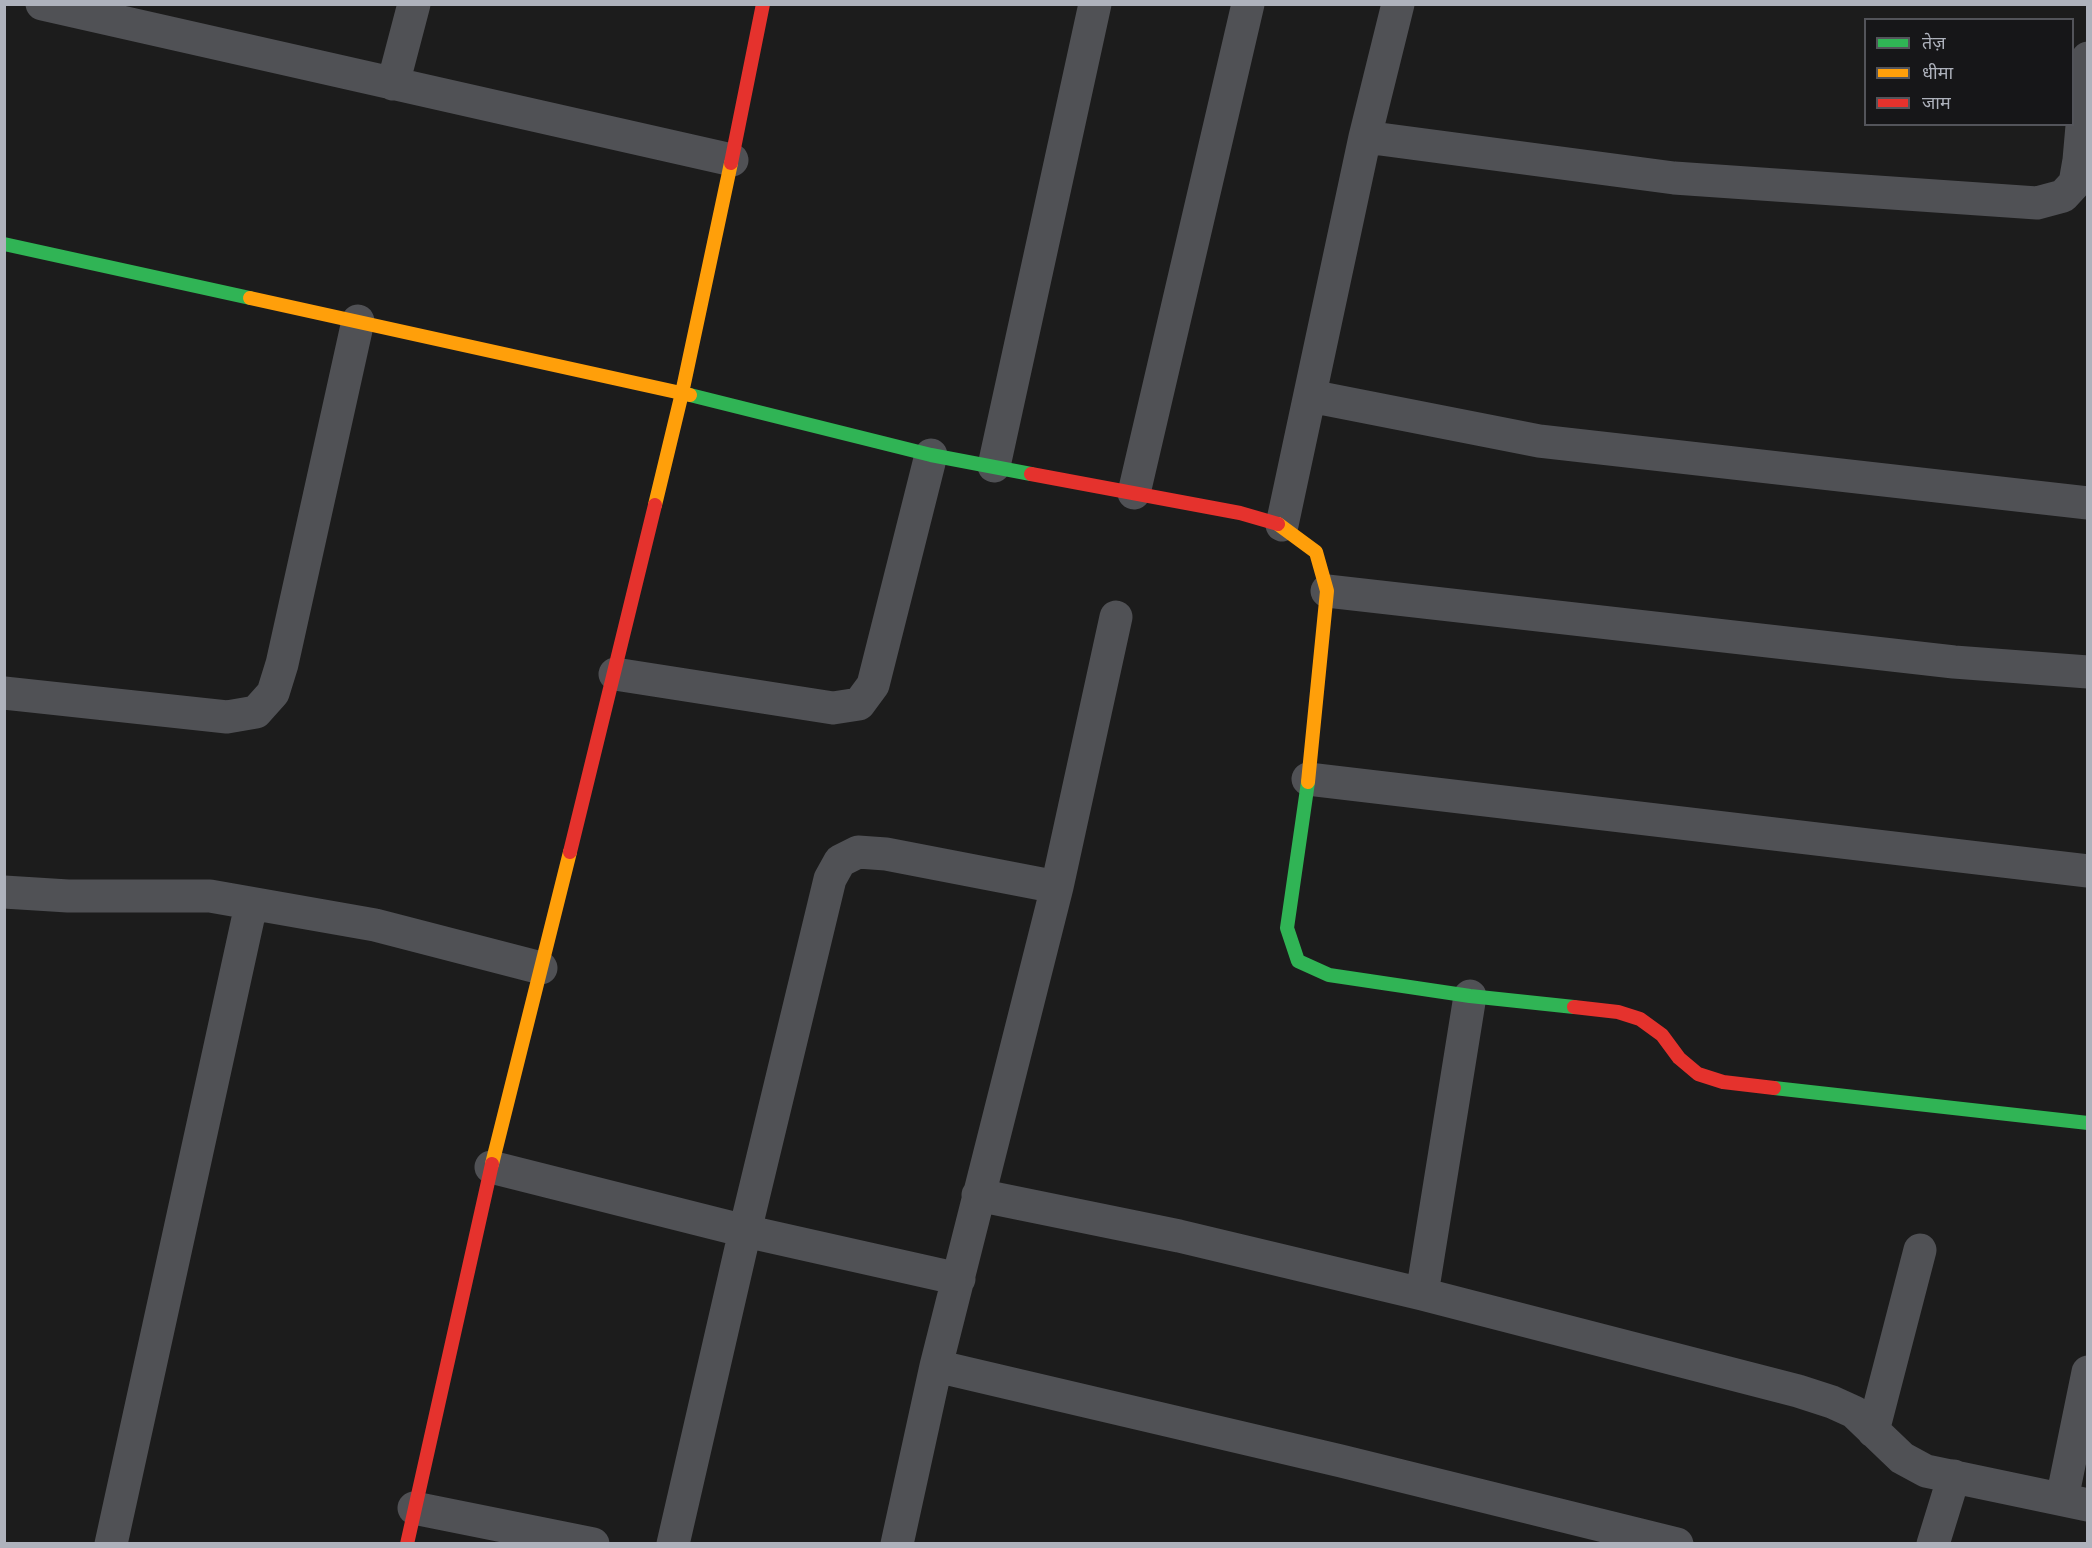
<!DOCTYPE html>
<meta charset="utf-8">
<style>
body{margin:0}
#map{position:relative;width:2092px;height:1548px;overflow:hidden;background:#1c1c1c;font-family:"Open Sans","Noto Sans Devanagari",sans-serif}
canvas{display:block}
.frame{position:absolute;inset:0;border:6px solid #aeb2bc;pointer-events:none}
.legend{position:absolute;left:1864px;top:18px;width:210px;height:108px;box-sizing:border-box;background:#161618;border:2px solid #53545a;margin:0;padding:8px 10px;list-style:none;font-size:18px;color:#aeb2bc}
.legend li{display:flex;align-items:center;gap:12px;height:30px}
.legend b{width:30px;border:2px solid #53545a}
</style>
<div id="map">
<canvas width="2092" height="1548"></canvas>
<div class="frame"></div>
<ul class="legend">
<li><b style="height:8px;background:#30b455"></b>तेज़</li>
<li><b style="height:8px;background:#ff9f0a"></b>धीमा</li>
<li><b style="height:8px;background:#e5322d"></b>जाम</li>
</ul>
</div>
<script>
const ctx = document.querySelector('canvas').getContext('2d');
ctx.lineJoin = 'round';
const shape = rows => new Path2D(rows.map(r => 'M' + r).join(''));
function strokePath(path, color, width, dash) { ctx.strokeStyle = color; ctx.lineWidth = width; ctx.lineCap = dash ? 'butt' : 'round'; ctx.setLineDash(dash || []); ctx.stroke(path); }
const street = shape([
 [42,4,732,160],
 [393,84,414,4],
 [1365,137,1674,178,2037,203,2063,196,2075,183,2079,160,2088,58],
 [1310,396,1539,441,2088,503],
 [994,466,1095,4],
 [1134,493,1248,4],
 [1282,525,1365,137,1398,4],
 [1327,591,1954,662,2088,672],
 [615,674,833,708,859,704,873,685,931,455],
 [4,693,227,717,256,712,273,693,282,664,358,321],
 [1308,779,2088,871],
 [4,892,68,896,210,896,375,925,541,968],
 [491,1167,745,1231,959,1279],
 [978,1195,1179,1236,1422,1294,1798,1391,1832,1402,1854,1412,1902,1458,1926,1471,2088,1505],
 [1422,1294,1470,996],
 [936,1366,1341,1461,1677,1544],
 [1873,1431,1920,1250],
 [2062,1499,2088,1372],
 [414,1508,593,1544],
 [111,1544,251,905],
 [673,1544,745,1231,830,879,840,861,858,852,886,854,1057,887],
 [897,1544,936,1366,1057,887,1116,617],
 [1933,1544,1954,1476]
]);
const fast = shape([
 [4,244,250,298],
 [690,395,931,455,1031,474],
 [1308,782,1287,928,1298,961,1329,975,1470,996,1574,1007],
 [1774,1088,2088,1123]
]);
const slow = shape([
 [250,298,690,395],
 [655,505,682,393,731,163],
 [1278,524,1316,552,1327,591,1308,782],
 [492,1164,570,852]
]);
const jam = shape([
 [731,163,763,4],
 [1031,474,1240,513,1278,524],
 [570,852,655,505],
 [1574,1007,1618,1012,1640,1019,1662,1035,1679,1058,1698,1074,1723,1082,1774,1088],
 [407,1544,492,1164]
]);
strokePath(street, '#505155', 33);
strokePath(fast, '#30b455', 14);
strokePath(slow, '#ff9f0a', 14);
strokePath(jam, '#e5322d', 14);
</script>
